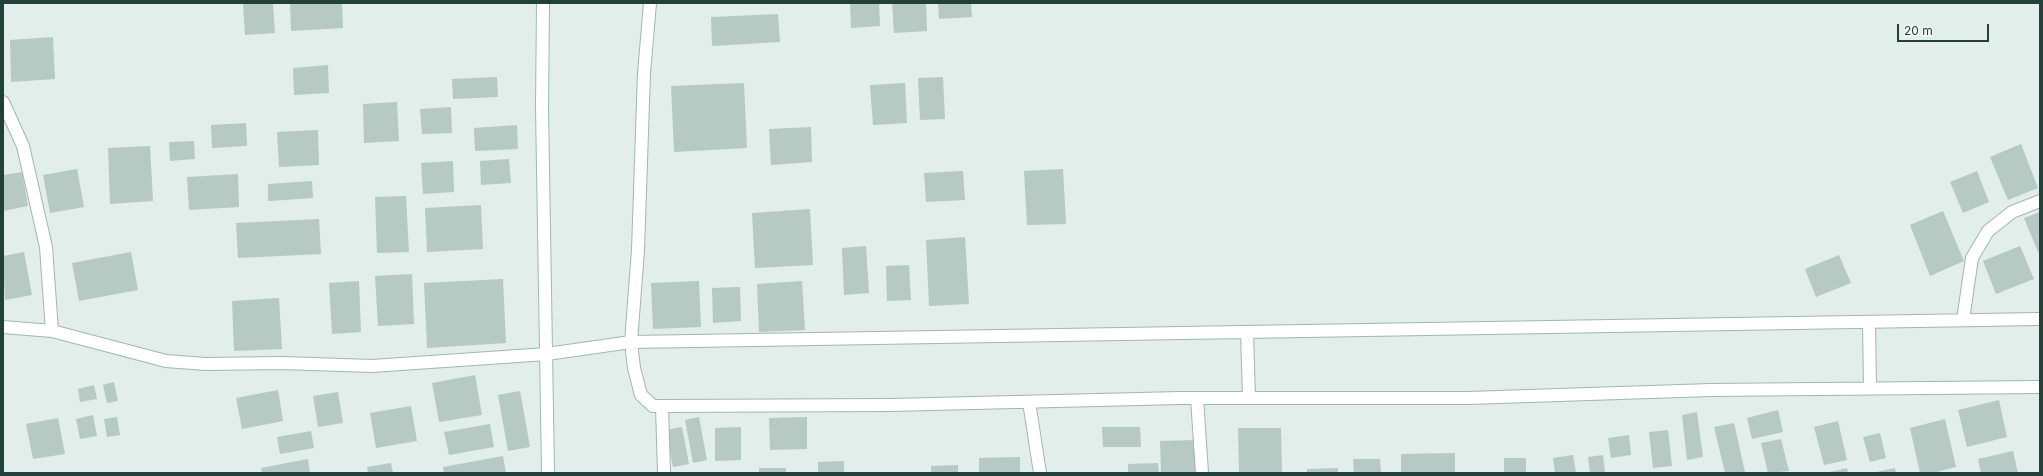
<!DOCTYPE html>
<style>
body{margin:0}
#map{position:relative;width:2043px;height:476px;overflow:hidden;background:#e1eee9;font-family:Inter,sans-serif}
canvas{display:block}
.frame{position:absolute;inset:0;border:4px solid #204039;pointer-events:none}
.scale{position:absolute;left:1897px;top:24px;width:92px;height:18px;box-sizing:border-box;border:2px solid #204039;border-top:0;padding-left:5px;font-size:12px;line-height:14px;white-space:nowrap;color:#204039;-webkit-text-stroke:3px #f2f9f6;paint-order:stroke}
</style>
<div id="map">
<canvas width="2043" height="476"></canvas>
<div class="frame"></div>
<div class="scale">20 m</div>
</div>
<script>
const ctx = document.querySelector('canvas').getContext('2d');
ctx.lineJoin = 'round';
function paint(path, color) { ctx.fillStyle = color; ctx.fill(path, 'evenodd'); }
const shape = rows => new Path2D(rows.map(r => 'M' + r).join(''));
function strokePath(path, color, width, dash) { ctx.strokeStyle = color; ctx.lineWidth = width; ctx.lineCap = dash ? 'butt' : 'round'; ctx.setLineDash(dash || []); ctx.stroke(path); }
const building = shape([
 [243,3,273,3,275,33,245,35],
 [290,3,342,3,343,28,291,31],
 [850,3,879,3,880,26,851,28],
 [892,3,926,3,927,31,894,33],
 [938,3,971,3,972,17,939,19],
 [778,14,780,42,712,46,711,17],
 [53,37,55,79,11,82,10,40],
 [328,65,329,93,294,95,293,68],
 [497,77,498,97,453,99,452,79],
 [943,77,945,119,920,120,918,78],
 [744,83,747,148,674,152,671,86],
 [905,83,907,123,873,125,870,85],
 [397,102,399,141,364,143,363,104],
 [451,107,452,133,422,134,420,109],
 [246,123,247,146,212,148,211,125],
 [517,125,518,149,475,151,474,128],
 [811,127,812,162,771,165,769,129],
 [318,130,319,165,279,167,277,132],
 [194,141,195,159,170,161,169,142],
 [2021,144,2038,188,2008,200,1990,157],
 [150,146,153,201,110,204,108,148],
 [509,159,511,183,481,185,480,161],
 [453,161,454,192,423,194,421,163],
 [77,169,84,207,50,213,43,175],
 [1063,169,1066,224,1027,225,1024,171],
 [963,171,965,200,926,202,924,173],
 [1977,171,1989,202,1963,213,1950,182],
 [22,172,28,206,3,211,3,175],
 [238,174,239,207,189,210,187,177],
 [312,181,313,198,268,201,268,184],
 [406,196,409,252,377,253,375,197],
 [481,205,483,249,427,252,425,208],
 [810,209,813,265,755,268,752,213],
 [1943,211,1964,261,1930,276,1910,225],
 [2040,212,2040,252,2038,252,2024,218],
 [319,219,321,254,238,258,236,223],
 [965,237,969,304,929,306,926,240],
 [866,246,869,293,844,295,842,248],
 [2020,246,2034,279,1996,294,1983,261],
 [24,252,32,295,5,300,3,256],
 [131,252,138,290,79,301,72,263],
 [1839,255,1851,283,1816,297,1805,269],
 [909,265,911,300,887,301,886,266],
 [412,274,414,324,378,326,375,276],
 [503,279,506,343,427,348,424,283],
 [359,281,361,332,332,334,329,283],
 [699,281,701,327,653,329,651,283],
 [802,281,805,330,759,332,757,284],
 [740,287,741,321,713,323,712,288],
 [279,298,282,349,234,351,232,301],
 [475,375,482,415,439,422,432,383],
 [114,382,118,401,107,403,103,385],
 [94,385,97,399,80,402,78,389],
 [278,390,283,421,242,429,236,398],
 [520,391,530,447,508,451,498,395],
 [338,392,343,423,318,427,313,396],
 [1999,400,2007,437,1967,447,1958,410],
 [411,406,417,441,376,448,370,413],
 [1778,410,1783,432,1752,439,1747,418],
 [1697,412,1703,457,1687,460,1682,415],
 [93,415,97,436,80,439,76,419],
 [117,417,120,435,107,437,104,419],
 [699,417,707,460,693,463,685,420],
 [807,417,807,449,770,450,769,418],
 [58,418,65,454,33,459,26,424],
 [1945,419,1956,467,1933,473,1920,473,1910,428],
 [1838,421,1847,460,1824,465,1814,427],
 [1734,423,1745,472,1725,473,1714,427],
 [490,424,494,447,449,455,444,432],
 [682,427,689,464,673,467,666,430],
 [741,427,741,460,715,461,715,428],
 [1102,427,1140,427,1141,447,1103,447],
 [1238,428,1281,428,1282,473,1239,473],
 [1668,430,1672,466,1653,468,1649,432],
 [311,431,314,448,280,454,277,437],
 [1880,433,1886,458,1870,462,1863,437],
 [1629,435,1631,455,1611,458,1608,438],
 [1781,439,1789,471,1768,473,1761,443],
 [1195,440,1195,473,1161,473,1160,441],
 [2013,451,2018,473,1981,473,1978,459],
 [1455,453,1455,473,1401,473,1401,454],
 [1573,455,1576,473,1555,473,1553,458],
 [1603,455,1605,473,1590,473,1588,457],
 [503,456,506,473,444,473,443,467],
 [1020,457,1020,473,979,473,979,458],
 [1504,458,1526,458,1526,473,1504,473],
 [308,459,310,473,262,473,261,468],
 [1353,459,1380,459,1381,473,1354,473],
 [844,461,844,473,818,473,818,462],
 [391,463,393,473,368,473,367,467],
 [1158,463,1159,473,1128,473,1128,464],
 [958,465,958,473,931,473,931,466],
 [759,468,786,468,786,473,759,473],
 [1338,468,1338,473,1307,473,1307,469],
 [1847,468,1848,473,1830,473,1830,472],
 [1895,468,1896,473,1876,473,1876,472]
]);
const street = shape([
 [650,3,644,73,638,250,631,342,2040,319],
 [3,102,23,146,46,247,52,331],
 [1963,320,1972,258,1988,231,2012,212,2040,201],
 [1869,322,1870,388],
 [3,327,52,331,166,361,206,364,282,363,372,366,547,354,631,342,634,368,641,395,653,406,662,406,891,405,1180,398,1469,398,1710,390,2040,387],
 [1247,332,1249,398],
 [1197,398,1202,473],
 [1029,402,1040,473],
 [662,406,664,473]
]);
const secondary = shape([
 [543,3,542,107,548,473]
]);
paint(building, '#b6c9c2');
strokePath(street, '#a3b6b1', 14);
strokePath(secondary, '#9ebab2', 14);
strokePath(street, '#fff', 12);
strokePath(secondary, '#fff', 12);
</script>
